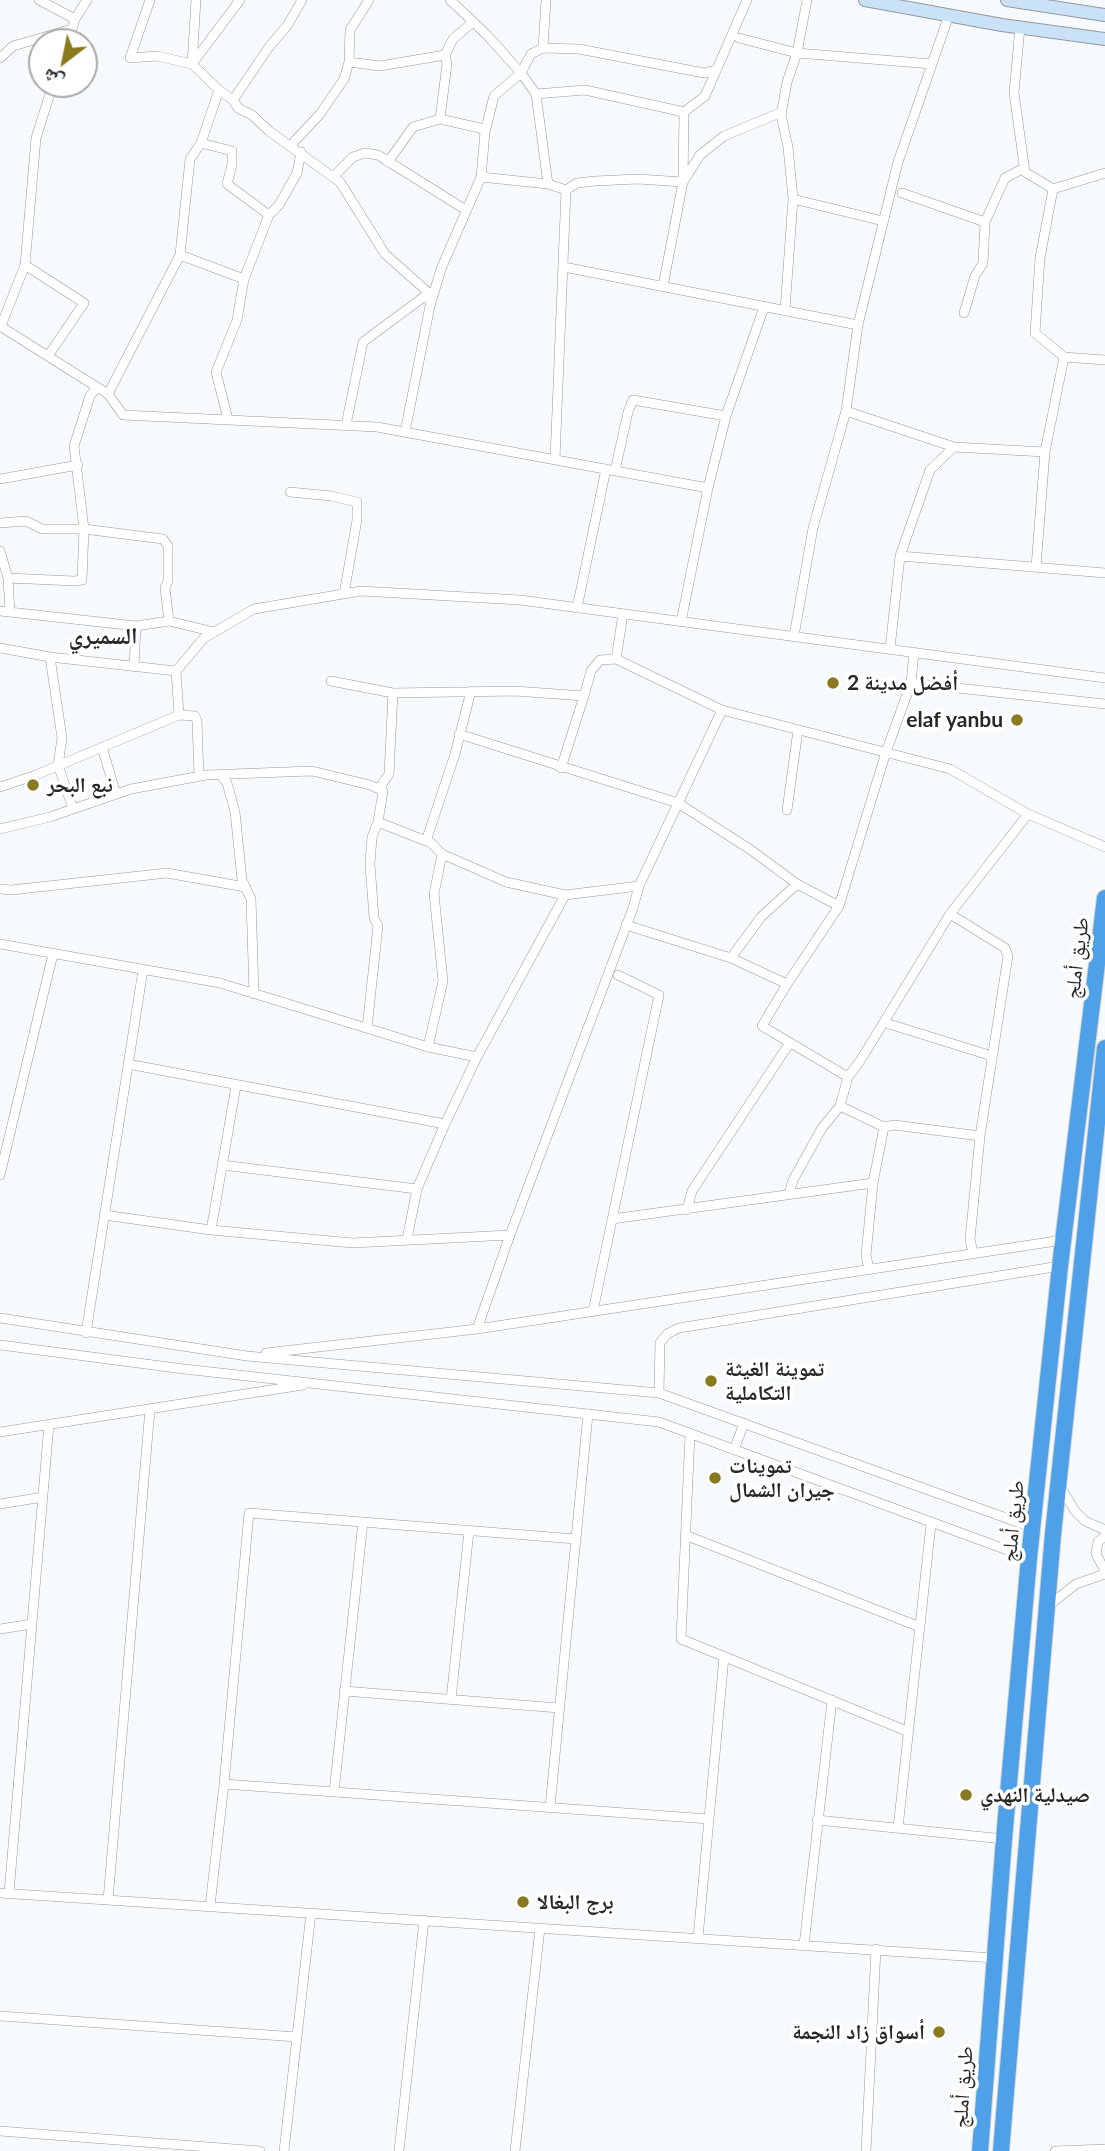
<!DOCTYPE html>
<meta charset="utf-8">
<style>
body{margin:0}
#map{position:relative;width:1105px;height:2151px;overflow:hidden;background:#f7fafc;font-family:Lato,"Noto Naskh Arabic",sans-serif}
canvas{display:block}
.north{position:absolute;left:28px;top:28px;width:70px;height:70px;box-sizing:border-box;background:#fff;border:2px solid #a8a9a9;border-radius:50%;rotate:212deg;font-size:19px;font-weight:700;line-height:28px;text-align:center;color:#262727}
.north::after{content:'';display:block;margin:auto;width:24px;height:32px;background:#8a7a1f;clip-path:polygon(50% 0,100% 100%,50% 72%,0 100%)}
</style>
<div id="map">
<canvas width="1105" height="2151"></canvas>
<div class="north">ش</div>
</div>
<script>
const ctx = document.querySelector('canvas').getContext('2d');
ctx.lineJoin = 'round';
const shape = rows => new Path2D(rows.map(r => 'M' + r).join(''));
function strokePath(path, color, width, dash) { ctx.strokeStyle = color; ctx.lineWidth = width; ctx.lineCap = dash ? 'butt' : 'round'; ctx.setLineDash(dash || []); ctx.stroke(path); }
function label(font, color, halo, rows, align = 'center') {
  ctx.font = font + ' Lato,"Noto Naskh Arabic",sans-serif'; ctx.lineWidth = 7; ctx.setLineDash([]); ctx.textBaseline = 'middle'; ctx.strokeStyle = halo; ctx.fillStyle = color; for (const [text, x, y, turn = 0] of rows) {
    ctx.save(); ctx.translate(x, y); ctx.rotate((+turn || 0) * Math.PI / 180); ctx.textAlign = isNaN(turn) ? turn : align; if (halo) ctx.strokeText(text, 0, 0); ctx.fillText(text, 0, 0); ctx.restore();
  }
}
const street = shape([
 [39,0,75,19],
 [150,0,130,58,157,56,192,64,240,0],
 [546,0,543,48,531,54,521,73,536,94,548,184,566,190,555,459],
 [1020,27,1014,93,1025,172,1053,189,1040,258,1035,333,1064,357,1105,360],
 [739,38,797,53,932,64],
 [543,48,579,49,704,73,716,70],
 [0,58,13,46,72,29,75,19,87,0],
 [349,62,380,66,445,55],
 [219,90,233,100,238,108,252,115,269,131,340,182,385,254,429,293,429,300],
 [536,94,585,90,684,112],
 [233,100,269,47,287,26,302,0],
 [440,119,447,64,445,55,453,39,473,22],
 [201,143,232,151,232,165,227,184,269,215],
 [291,145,320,114,344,79,349,62,350,30,369,0],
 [388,162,413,127,440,119,480,128,485,132],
 [333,177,353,157,365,153,378,155,466,210],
 [481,177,548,184],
 [1053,189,1105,173],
 [566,190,577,183,595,181,638,179,683,182,700,155,724,136,782,112],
 [902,193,985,222],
 [793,199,883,221],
 [180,255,244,279],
 [25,265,84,303,48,356],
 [564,267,858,325],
 [663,286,683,182,684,112,705,96,747,0],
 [785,310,793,199,788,147,781,115,787,82,797,53,807,0],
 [964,313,975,276,983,263,985,222,1005,178,1024,168],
 [0,326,108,394,180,255,190,159,201,143,219,90,192,64,196,0],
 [1,326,25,265,36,138,53,84],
 [108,394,123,415,377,427,708,488],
 [846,411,954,447],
 [228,419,216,372,237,320,244,279,269,215,279,205,297,173,301,152],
 [346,425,363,342,429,293],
 [405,432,430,306,441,269,481,177,485,132,494,96,521,73,487,35,450,0],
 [615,471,628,412,633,400,726,416],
 [0,479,78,465],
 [290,492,331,496,357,502,357,520,344,594],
 [0,523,26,521,42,529,84,529,163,539,168,546,168,581,165,588,169,621],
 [0,551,8,578,10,612],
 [900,556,1105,573],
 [1036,567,1045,452,1064,357],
 [8,578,74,581,82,580,84,529,74,446,90,396,97,387],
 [577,608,606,469],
 [0,611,136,626,169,621,214,632],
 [623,614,616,659,722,710,950,769,1028,814,1105,847],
 [681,622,708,488,726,416,764,307],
 [794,636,813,528,846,411,858,325,898,162,949,15],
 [0,648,50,657,176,671],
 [890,649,900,556,930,470,954,447,1045,452],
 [914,652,911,683,886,752,839,906,787,984,762,1026,848,1077,860,1061,950,914,1028,814],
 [50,657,62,738,58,765,73,809],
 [134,667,136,626],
 [331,681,393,693],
 [911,683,1105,704],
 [179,715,195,716,197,721,199,776],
 [459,734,678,803,751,850,797,884,839,906],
 [102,747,116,794],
 [561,768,584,696],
 [220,774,227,783,235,812,242,880,251,899,254,994],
 [0,787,36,775,179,715,176,671,204,638,254,609,361,591,520,600,1105,678],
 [379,789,389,774,393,693,515,691,584,696,591,671,600,660,616,659],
 [787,810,798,730],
 [378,822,426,841,455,754,471,691],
 [0,829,50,817,131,789,206,775,312,771,370,785,383,791,378,822,372,837,370,864,374,918,378,926,367,1028],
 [426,841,430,842,442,854,506,882,565,895],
 [0,889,11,890,167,873,245,887],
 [950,914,1005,948,1008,956,980,1136,970,1239,973,1253],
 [626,925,731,958,787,984],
 [0,944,220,983,428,1047,477,1057],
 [731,958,761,917,797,884],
 [889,1024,992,1056],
 [428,1047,443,981,434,894,442,854],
 [128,1064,445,1124],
 [840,1106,884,1127,894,1125,980,1136],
 [222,1165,417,1189],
 [0,1175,53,954],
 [789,1194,793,1180,822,1128,840,1106,848,1077],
 [687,1210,692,1191,789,1044],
 [104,1215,211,1230,353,1243,510,1235],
 [612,1219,873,1183],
 [211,1230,236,1086],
 [407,1239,417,1189,445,1124,477,1057,565,895,639,886],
 [869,1269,866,1255,873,1183,884,1127],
 [593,1311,659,995,618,975],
 [0,1318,247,1356,659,1393,1034,1528],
 [477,1329,510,1235,633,908,639,886,722,710],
 [86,1333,143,970],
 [0,1345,184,1369,659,1422,1029,1558],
 [266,1353,477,1329,1063,1240],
 [659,1393,660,1343,667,1334,679,1328,1060,1266],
 [0,1432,303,1385],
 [690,1434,681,1639,909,1732],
 [734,1450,744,1423],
 [1060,1486,1075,1511,1085,1521,1105,1530],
 [0,1504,43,1497],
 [685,1535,920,1627],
 [1105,1536,1098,1542,1096,1554,1105,1571],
 [1048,1606,1076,1584,1105,1574],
 [0,1629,32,1624],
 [344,1691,559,1708],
 [451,1699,469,1531],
 [224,1784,709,1819],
 [334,1792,363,1522],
 [550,1807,588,1414],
 [817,1820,1004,1839],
 [898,1828,931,1524],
 [0,1893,994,1958],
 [9,1893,49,1424],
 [108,1900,150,1409],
 [210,1906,224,1784,249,1513,576,1539],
 [698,1938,724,1657],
 [804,1945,832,1700],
 [0,2016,297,2037],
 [0,2131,260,2151],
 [284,2151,311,1913],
 [399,2151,424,1920],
 [515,2151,540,1928],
 [866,2151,876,1949],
 [1055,2151,1105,2149]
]);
const secondary = shape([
 [865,0,1002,25,1105,39],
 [1007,0,1105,15]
]);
const highway = shape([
 [980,2151,1004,1839,1029,1558,1060,1266,1105,898],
 [1001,2151,1053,1534,1105,1048]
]);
const markers = [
 [833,683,7,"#8a7a1f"],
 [1017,720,7,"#8a7a1f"],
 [33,785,7,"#8a7a1f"],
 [711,1381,7,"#8a7a1f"],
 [715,1478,7,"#8a7a1f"],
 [966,1795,7,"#8a7a1f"],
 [523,1902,7,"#8a7a1f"],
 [939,2032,7,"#8a7a1f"]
];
const poiNames = [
 ["2 أفضل مدينة",847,683],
 ["elaf yanbu",1003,720,"right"],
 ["نبع البحر",47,785],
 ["تموينة الغيثة",725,1369],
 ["التكاملية",725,1393],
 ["تموينات",729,1466],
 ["جيران الشمال",729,1490],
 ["صيدلية النهدي",980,1795],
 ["برج البغالا",537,1902],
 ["أسواق زاد النجمة",925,2032,"right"]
];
const streetNames = [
 ["طريق أملج",1077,958,-83],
 ["طريق أملج",1013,1521,-84],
 ["طريق أملج",963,2087,-86]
];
const neighbourhoodNames = [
 ["السميري",103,637]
];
strokePath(street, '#96989a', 10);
strokePath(secondary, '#96989a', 14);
strokePath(highway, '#d4d4d4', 18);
strokePath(street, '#fff', 9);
strokePath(secondary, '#cae2f8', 12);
strokePath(highway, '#4ea0e9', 16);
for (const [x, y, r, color] of markers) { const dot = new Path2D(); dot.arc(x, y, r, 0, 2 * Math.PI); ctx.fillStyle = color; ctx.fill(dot); strokePath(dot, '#fff', 2.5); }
label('bold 21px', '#262727', '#fff', poiNames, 'left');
label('21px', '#262727', '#fff', streetNames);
label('bold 23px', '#262727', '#fff', neighbourhoodNames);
</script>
